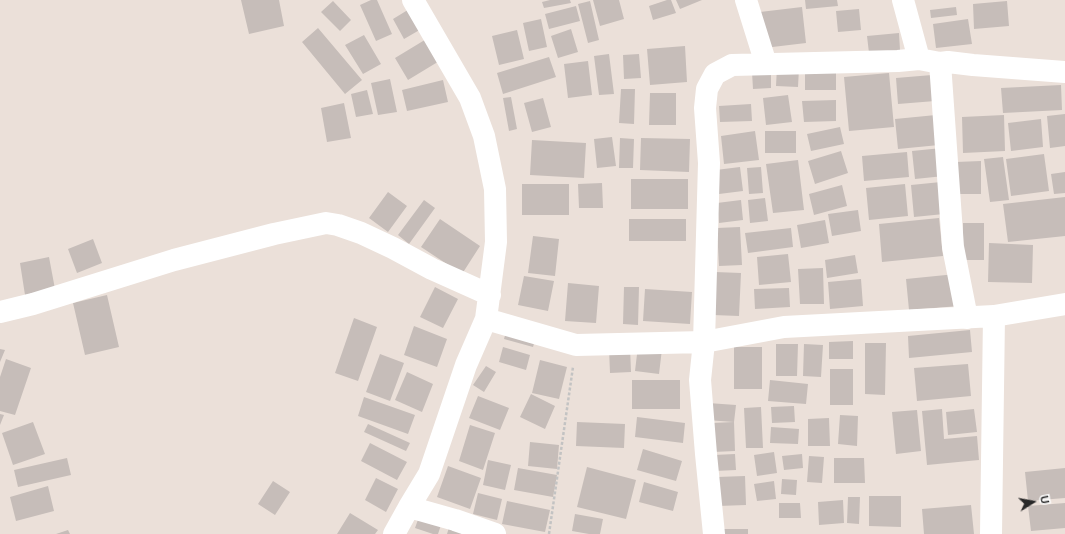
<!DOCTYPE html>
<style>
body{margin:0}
#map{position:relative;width:1065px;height:534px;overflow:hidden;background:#ebe0d9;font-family:Arial,sans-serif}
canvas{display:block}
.north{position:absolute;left:1013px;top:482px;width:40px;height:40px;-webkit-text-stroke:3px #fff;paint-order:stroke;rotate:79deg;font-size:11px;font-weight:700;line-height:16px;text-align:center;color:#282828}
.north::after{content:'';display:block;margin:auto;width:14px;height:18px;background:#282828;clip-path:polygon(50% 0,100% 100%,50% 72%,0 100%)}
</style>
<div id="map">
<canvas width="1065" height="534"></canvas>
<div class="north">U</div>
</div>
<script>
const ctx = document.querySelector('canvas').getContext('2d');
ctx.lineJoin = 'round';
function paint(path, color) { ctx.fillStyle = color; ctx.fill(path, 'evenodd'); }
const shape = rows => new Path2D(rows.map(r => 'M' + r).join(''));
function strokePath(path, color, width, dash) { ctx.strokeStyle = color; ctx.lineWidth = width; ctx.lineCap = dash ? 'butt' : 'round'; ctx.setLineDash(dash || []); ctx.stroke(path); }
const building = shape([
 [241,0,279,0,284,26,249,34],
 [371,0,377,0,392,34,376,41,360,5],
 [550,0,570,0,571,3,544,8,542,2],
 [593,0,619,0,624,19,600,26],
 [667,0,671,0,676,13,653,20,649,6],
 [676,0,702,0,680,9],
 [805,0,837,0,838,6,806,9],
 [333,1,351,20,340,31,321,12],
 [590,1,599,40,588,43,578,4],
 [1007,1,1009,26,974,29,973,4],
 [576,6,580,21,549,29,545,14],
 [802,7,806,43,764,48,760,12],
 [956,7,957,15,931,18,930,10],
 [411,8,423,28,404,39,393,19],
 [859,9,861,30,838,32,836,11],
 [541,19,547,47,529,51,523,23],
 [968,19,972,44,936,48,933,24],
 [318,28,362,80,345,94,302,42],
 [571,29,578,52,558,58,551,36],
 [517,30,524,59,499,65,492,36],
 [899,33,900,50,869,53,867,36],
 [364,35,381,64,363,74,345,45],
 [428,38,441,60,408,80,395,58],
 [685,46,687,82,650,85,647,49],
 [609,54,614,94,599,95,594,56],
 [639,54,641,78,624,79,623,55],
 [549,57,556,77,503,94,497,73],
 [588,61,592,95,568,98,564,64],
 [777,67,799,68,798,87,776,86],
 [805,69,836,69,836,90,805,90],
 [771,71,771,88,753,89,752,72],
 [889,73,894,127,849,131,844,77],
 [932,75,935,101,898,104,896,78],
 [390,79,397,112,378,115,371,83],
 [443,80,448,102,407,111,402,90],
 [1061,85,1062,110,1003,113,1001,88],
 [621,89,635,89,634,124,619,123],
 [367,90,373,114,356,117,351,94],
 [650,93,676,93,676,125,649,125],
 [788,95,792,122,766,125,763,98],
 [511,97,517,129,509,131,503,98],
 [543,98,551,127,532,132,524,103],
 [836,100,836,121,804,122,802,101],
 [344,103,351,138,327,142,321,108],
 [751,104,752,121,720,122,719,106],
 [1065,114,1065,146,1050,148,1047,116],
 [936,115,939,145,898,149,895,119],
 [1004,115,1005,151,963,153,962,117],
 [1041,119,1043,147,1011,151,1008,123],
 [840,127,844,144,811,151,807,134],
 [755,131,759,160,724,164,721,136],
 [765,131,796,131,796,153,765,153],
 [612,137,616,166,597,168,594,139],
 [620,138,634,139,633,168,619,168],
 [641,138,690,139,689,172,640,170],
 [532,140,586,143,584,178,530,175],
 [942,148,944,176,915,179,912,151],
 [841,151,848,173,815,184,808,161],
 [907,152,909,177,864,181,862,156],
 [1044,154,1049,191,1011,196,1006,159],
 [1003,157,1009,200,990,202,984,159],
 [798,160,804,210,773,213,766,164],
 [981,161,981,194,956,194,956,162],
 [740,167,743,191,719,194,716,170],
 [761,167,763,193,749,194,747,168],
 [1065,172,1065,193,1054,194,1051,174],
 [631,179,688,179,688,209,631,209],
 [941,182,944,214,914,217,911,185],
 [602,183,603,208,579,208,578,184],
 [522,184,569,184,569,215,522,215],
 [905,184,908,216,869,220,866,188],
 [842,185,847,206,814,215,809,194],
 [388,192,407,206,388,232,369,218],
 [1065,197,1065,236,1008,242,1003,204],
 [765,198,768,221,750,223,748,200],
 [424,200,435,208,409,244,398,235],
 [741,200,743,220,719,223,717,203],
 [858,210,861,231,832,236,828,214],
 [939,218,943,256,882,262,879,224],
 [440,219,480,246,462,274,421,247],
 [629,219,686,219,686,241,629,241],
 [825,220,829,243,801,248,797,225],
 [963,223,984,223,984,260,963,260],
 [740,227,742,265,719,266,717,228],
 [791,228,793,247,748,253,745,233],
 [533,236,559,239,555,276,528,273],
 [93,239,102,263,77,273,68,249],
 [989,243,1033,245,1032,283,988,282],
 [788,254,791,282,759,285,757,257],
 [855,255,858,273,827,278,825,260],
 [49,257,55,289,25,295,20,263],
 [823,268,824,304,800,304,798,269],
 [715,272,741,273,739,316,713,315],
 [956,274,959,306,909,310,906,279],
 [524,276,554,281,548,311,518,305],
 [861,279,863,306,830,309,828,282],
 [568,283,599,286,596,323,565,321],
 [435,287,458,299,443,328,420,317],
 [624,287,639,287,638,325,623,324],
 [789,288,790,307,755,309,754,289],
 [645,289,692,292,690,324,643,321],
 [107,295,119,347,85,355,73,303],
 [354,318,377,327,358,381,335,373],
 [414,326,447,339,437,367,404,355],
 [507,328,536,337,533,347,504,339],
 [970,330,972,352,909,358,908,336],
 [853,341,853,359,829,359,829,342],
 [865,343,886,343,885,395,865,394],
 [776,344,798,344,797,376,776,376],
 [804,344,823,345,821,377,803,376],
 [638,346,662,349,659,374,635,371],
 [503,347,530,355,526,370,499,362],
 [630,347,631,372,610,373,609,348],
 [734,347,762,347,762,389,734,389],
 [0,349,5,350,0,362],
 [380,354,404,363,390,401,366,392],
 [6,359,31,368,15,415,0,411,0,377],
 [540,360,567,367,559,399,532,393],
 [968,364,971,396,917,401,914,368],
 [486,366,496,372,484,392,473,385],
 [830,369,853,369,853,405,830,405],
 [407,372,433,384,422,412,395,400],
 [632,380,680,380,680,409,632,409],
 [770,380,808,384,806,404,768,401],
 [531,394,555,406,545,429,520,417],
 [478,396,509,408,500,430,469,418],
 [364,397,415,415,408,434,358,416],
 [708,403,736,405,734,422,706,420],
 [794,406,795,422,772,423,771,407],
 [761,407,763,448,746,448,744,408],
 [942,409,944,439,977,436,979,460,927,465,922,411],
 [974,409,977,432,948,435,946,412],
 [917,410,921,451,896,454,892,412],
 [0,414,4,415,0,425],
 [840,415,858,416,857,446,838,444],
 [637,417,685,423,683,443,635,437],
 [829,418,830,446,808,446,808,419],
 [33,422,45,454,13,465,2,433],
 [577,422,625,424,624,448,576,446],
 [734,422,735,451,713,452,712,423],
 [368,424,410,443,406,451,364,432],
 [470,425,495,433,483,470,459,461],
 [771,427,799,429,798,444,770,443],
 [530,442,559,445,557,469,528,466],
 [370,443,407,462,397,480,361,461],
 [643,449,682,461,676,481,637,470],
 [774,452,777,473,757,476,754,455],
 [735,454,736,470,715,471,714,455],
 [802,454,803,468,784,470,782,456],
 [809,456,824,457,822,483,807,482],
 [67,458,71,475,18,487,14,470],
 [834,458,864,458,865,483,834,483],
 [488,460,511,465,505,490,483,485],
 [448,466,481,478,470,509,437,497],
 [587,467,636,480,626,519,577,507],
 [518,468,557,475,553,497,514,490],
 [1065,468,1065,498,1028,501,1025,472],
 [745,476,746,505,718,506,717,477],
 [376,478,398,489,386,512,365,500],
 [782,479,797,480,796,495,781,494],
 [273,481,290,492,275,515,258,504],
 [774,481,776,499,757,501,754,484],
 [644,482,678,492,673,511,639,502],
 [48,486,54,511,16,521,10,497],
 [478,493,502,499,497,520,473,514],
 [869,496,901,496,901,527,869,526],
 [848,497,860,497,859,524,847,523],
 [843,500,844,523,819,525,818,502],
 [507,501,550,510,545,532,502,524],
 [779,503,800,503,801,518,779,518],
 [1065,503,1065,528,1031,531,1028,506],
 [971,505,974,534,924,534,922,509],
 [350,513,378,530,375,534,337,534],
 [420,514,442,522,438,534,433,534,415,528],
 [575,514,603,519,600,534,589,534,572,531],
 [450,524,476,534,447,534],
 [721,529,748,529,748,534,721,534],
 [68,530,70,534,56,534]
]);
const path = shape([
 [549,534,573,367]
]);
const minor = shape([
 [746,0,766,64],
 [903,0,919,59,940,63,953,247,967,318],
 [940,63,948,62,973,65,1065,72],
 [0,312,33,304,174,260,274,234,326,223,338,225,361,233,393,248,432,269,490,295],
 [486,319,576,345,704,342,784,327,994,316,1065,304],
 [409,507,455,520,495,534],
 [394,534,409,507,429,474,466,365,486,319,496,242,495,189,484,136,470,98,413,0],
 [714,534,706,454,700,380,704,342,709,163,705,108,707,89,715,74,732,65,898,61,919,59],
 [991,534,994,316]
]);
paint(building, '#c6bdb9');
strokePath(path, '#c3c3c3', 2.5, [3, 2]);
strokePath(minor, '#fff', 22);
</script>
